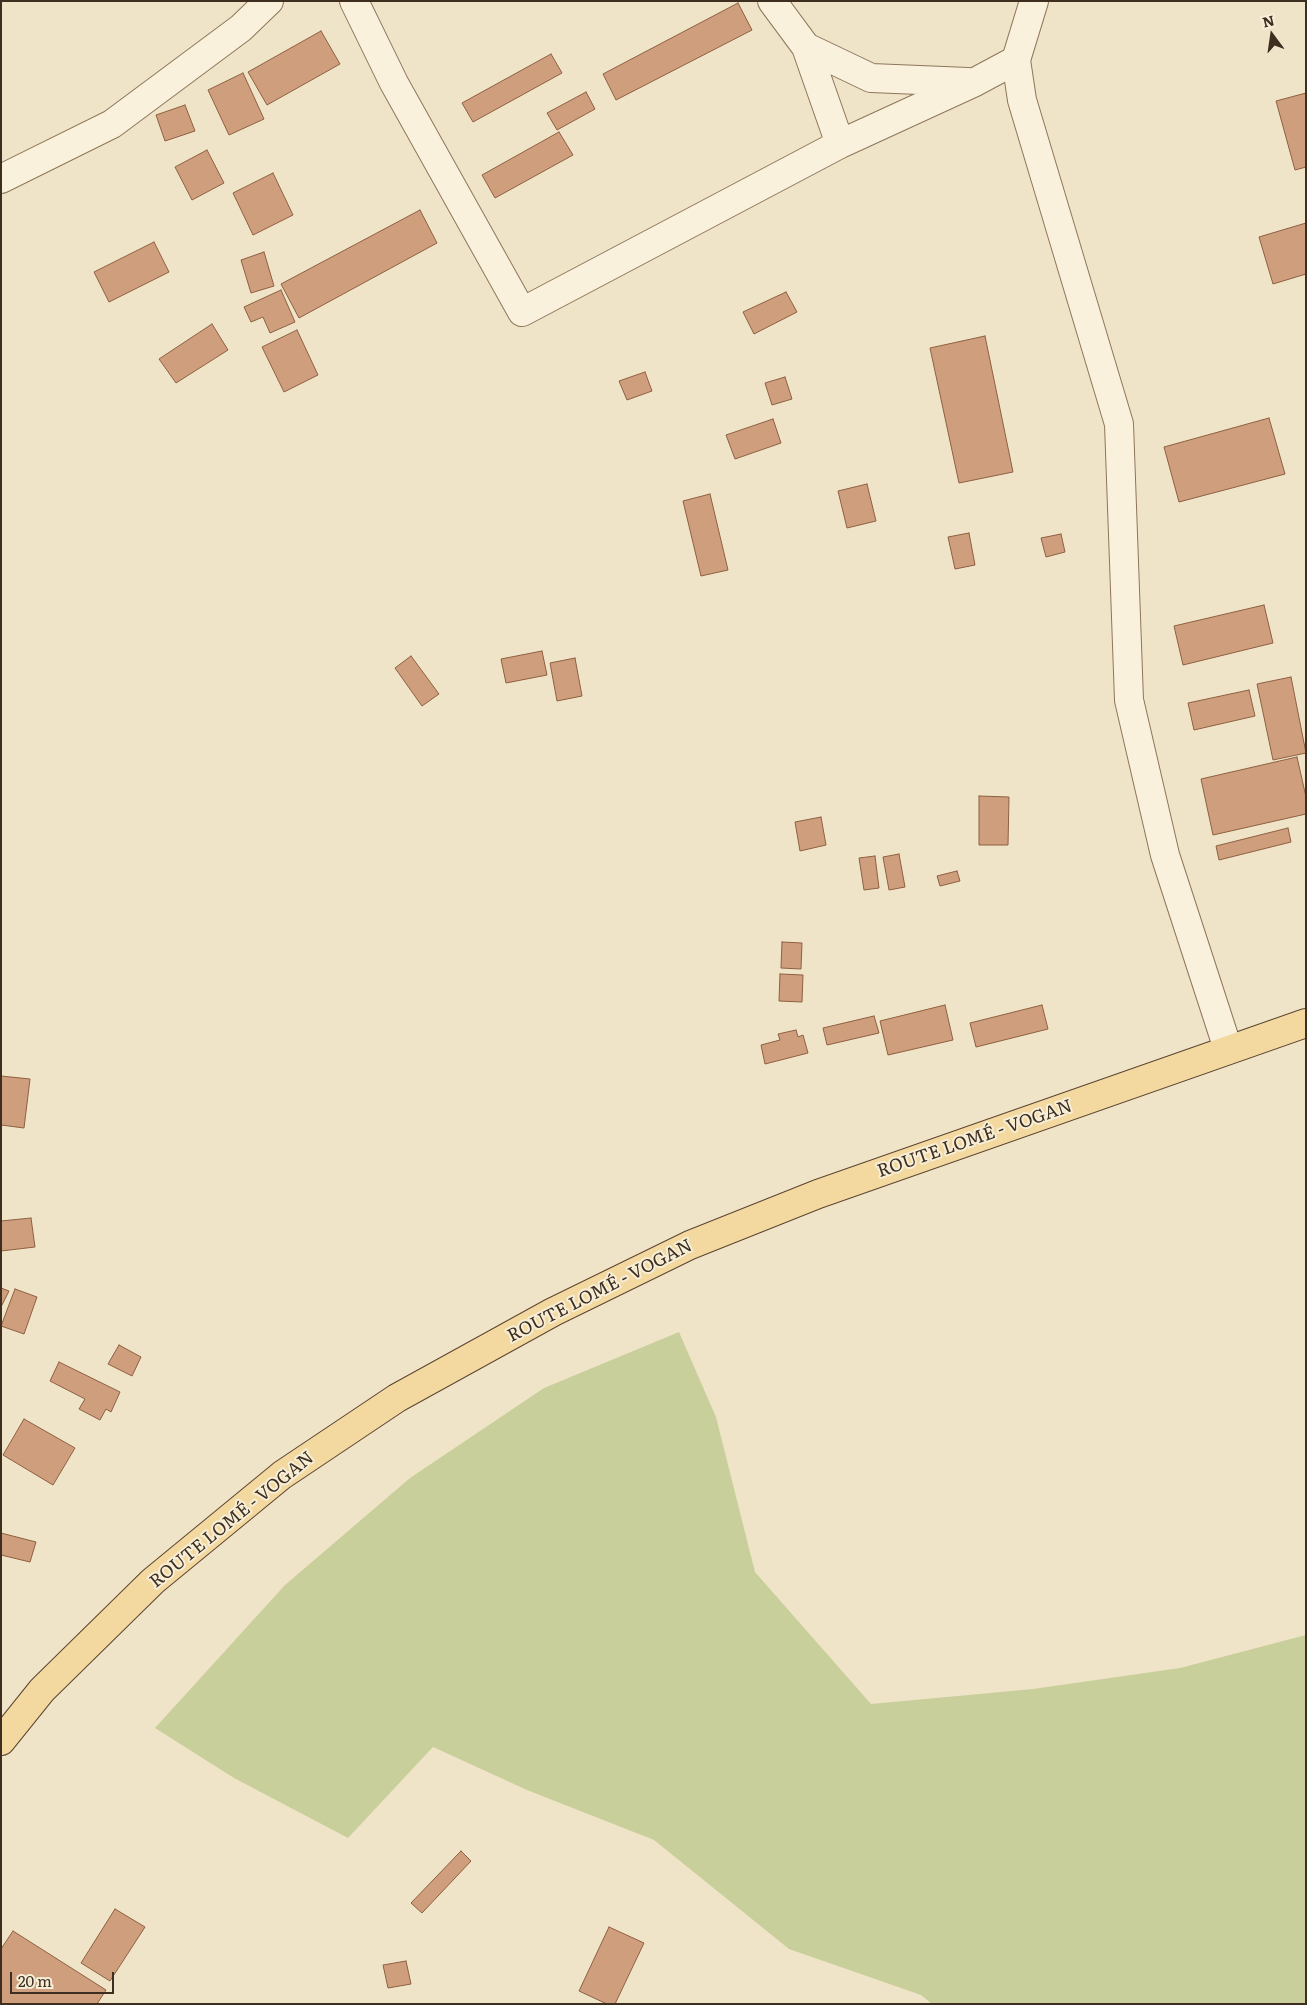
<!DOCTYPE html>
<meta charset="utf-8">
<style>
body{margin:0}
#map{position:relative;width:1307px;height:2005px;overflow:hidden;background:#f0e4c8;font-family:Literata,serif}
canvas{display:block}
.frame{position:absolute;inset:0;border:2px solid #3d2e20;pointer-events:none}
.north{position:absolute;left:1247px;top:10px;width:50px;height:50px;-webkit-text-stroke:4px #f7eed8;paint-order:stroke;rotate:346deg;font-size:14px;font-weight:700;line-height:20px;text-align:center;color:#3d2e20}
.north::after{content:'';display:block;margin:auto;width:18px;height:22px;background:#3d2e20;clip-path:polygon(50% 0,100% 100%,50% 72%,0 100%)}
.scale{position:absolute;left:10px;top:1972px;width:104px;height:22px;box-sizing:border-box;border:2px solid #3d2e20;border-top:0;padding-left:6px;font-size:15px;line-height:18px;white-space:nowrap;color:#3d2e20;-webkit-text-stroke:4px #f7eed8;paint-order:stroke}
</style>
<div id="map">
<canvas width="1307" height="2005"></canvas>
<div class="frame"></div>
<div class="north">N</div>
<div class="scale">20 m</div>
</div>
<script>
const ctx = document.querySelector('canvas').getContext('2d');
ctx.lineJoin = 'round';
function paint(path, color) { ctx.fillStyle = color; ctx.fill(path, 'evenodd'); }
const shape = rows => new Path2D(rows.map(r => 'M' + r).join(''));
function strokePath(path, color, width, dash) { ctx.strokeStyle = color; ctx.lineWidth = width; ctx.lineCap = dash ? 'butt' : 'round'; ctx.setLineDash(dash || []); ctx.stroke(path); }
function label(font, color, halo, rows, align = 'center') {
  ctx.font = font + ' Literata,serif'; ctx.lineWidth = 4; ctx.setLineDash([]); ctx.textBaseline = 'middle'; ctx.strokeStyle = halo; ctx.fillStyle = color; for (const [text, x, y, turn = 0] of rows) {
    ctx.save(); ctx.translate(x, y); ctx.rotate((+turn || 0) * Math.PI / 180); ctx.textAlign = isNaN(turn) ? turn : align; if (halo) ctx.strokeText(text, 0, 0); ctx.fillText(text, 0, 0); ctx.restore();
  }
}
const green = shape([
 [679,1332,716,1417,755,1572,871,1704,1033,1689,1180,1668,1306,1635,1306,2004,932,2004,921,1995,789,1949,654,1840,527,1790,433,1747,348,1838,234,1778,155,1728,285,1585,410,1478,544,1388]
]);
const building = shape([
 [738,3,752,30,616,100,603,74,738,3],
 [321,31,340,64,267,105,248,72,321,31],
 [551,54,562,73,473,122,462,103,551,54],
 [243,73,264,119,229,135,208,90,243,73],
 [586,92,595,109,557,130,547,113,586,92],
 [1306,93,1306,167,1295,170,1276,101,1306,93],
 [185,105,195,131,165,141,156,115,185,105],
 [559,132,573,155,495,198,482,175,559,132],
 [207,150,224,183,192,200,175,167,207,150],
 [273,173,293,215,253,235,233,193,273,173],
 [420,210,437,243,299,318,281,284,420,210],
 [1306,223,1306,274,1273,284,1259,237,1306,223],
 [154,242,169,272,109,302,94,272,154,242],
 [264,252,274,286,251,293,241,260,264,252],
 [281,290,295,322,270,333,263,317,251,322,244,307,281,290],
 [786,292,797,312,754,334,743,312,786,292],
 [212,324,228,350,176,383,159,359,212,324],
 [297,330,318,375,284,392,262,347,297,330],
 [985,336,1013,472,959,483,930,348,985,336],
 [645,372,652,391,627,400,619,381,645,372],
 [785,377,792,399,772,405,765,383,785,377],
 [1269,418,1285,474,1179,502,1164,447,1269,418],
 [773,419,781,443,735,459,726,435,773,419],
 [867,484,876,521,847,528,838,491,867,484],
 [710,494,728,570,701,576,683,501,710,494],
 [969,533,975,565,955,569,948,537,969,533],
 [1061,534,1065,552,1046,557,1041,538,1061,534],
 [1264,605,1273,643,1183,665,1174,626,1264,605],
 [542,651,547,675,506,683,501,659,542,651],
 [411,656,439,694,422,706,395,668,411,656],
 [575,658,582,696,557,701,550,663,575,658],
 [1291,677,1306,753,1273,760,1257,684,1291,677],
 [1249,690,1255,716,1194,730,1188,703,1249,690],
 [1297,757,1306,797,1306,814,1213,835,1201,779,1297,757],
 [979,796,1009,797,1008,845,979,845,979,796],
 [821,817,826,845,800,851,795,822,821,817],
 [1288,828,1291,842,1219,860,1216,846,1288,828],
 [899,854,905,887,889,890,883,857,899,854],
 [875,856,879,888,864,890,859,858,875,856],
 [957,871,960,881,940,886,937,876,957,871],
 [782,942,802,943,801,969,781,968,782,942],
 [780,974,803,975,802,1002,779,1001,780,974],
 [945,1005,953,1040,888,1055,880,1021,945,1005],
 [1042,1005,1048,1029,976,1047,970,1023,1042,1005],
 [874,1016,879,1033,827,1045,823,1028,874,1016],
 [796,1030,798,1037,803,1035,808,1053,765,1064,761,1045,780,1040,778,1034,796,1030],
 [1,1076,30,1079,24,1128,1,1125,1,1076],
 [31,1218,35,1247,1,1251,1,1221,31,1218],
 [1,1288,9,1291,1,1307,1,1288],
 [15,1289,37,1297,24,1334,1,1326,15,1289],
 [119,1345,141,1357,132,1376,108,1364,119,1345],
 [59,1362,120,1392,111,1412,106,1409,100,1420,79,1409,85,1399,50,1381,59,1362],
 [24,1419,75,1448,53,1485,3,1455,24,1419],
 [1,1533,36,1542,30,1562,1,1555,1,1533],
 [461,1851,471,1861,422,1913,411,1903,461,1851],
 [115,1909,145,1927,110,1981,81,1963,115,1909],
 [609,1927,644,1943,615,2004,607,2004,579,1991,609,1927],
 [13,1931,106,1990,97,2004,1,2004,1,1949,13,1931],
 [406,1961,411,1984,388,1988,383,1965,406,1961]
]);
const minor = shape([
 [354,1,394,83,522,312,840,144,975,82,1016,60],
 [772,1,806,47,871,78,968,82],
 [1034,1,1016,60,1022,100,1119,424,1129,700,1165,855,1228,1049],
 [806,47,840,144],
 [1,179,112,124,241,28,269,1]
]);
const major = shape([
 [1,1741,42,1690,153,1581,282,1475,397,1398,553,1312,690,1245,818,1194,1306,1023]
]);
const streetNames = [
 ["ROUTE LOMÉ - VOGAN",975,1139,-19],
 ["ROUTE LOMÉ - VOGAN",600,1291,-27],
 ["ROUTE LOMÉ - VOGAN",232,1520,-39]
];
paint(green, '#c9cf9b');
paint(building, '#cf9f7d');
strokePath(building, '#8d5f41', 1);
strokePath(minor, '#8d765c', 30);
strokePath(major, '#5b4430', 30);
strokePath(minor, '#faf1dc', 28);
strokePath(major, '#f3d9a0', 28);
label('18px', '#3d2e20', '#f7eed8', streetNames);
</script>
